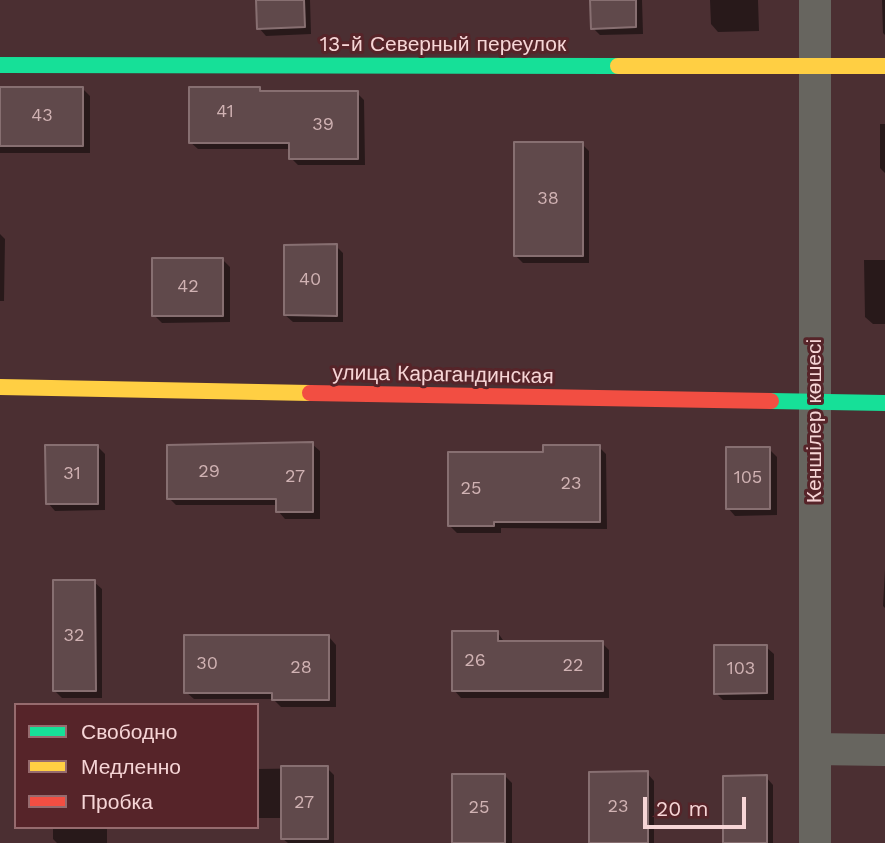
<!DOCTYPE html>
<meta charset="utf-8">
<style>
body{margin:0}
#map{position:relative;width:885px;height:843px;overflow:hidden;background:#4b2f32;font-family:"Work Sans",sans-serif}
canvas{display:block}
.legend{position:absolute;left:14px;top:703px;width:245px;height:126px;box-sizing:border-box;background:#562429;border:2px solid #966b6e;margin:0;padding:9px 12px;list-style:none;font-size:21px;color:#f6d5d6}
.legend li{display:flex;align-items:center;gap:14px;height:35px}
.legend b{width:35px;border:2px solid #966b6e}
.scale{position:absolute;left:643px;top:797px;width:103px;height:32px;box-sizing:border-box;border:4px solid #f6d5d6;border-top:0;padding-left:9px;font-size:21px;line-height:24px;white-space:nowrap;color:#f6d5d6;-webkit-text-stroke:5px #562429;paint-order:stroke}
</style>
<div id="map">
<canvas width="885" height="843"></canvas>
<ul class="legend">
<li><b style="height:9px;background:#16e098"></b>Свободно</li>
<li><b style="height:9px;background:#ffcf43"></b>Медленно</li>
<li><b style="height:9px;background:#f24e42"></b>Пробка</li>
</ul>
<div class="scale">20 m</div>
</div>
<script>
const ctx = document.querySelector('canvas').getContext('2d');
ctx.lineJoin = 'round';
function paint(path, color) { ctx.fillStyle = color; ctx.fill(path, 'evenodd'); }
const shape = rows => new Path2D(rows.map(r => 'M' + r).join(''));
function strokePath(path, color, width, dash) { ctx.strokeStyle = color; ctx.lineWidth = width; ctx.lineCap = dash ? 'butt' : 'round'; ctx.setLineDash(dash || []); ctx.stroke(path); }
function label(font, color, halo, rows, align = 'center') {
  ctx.font = font + ' "Work Sans",sans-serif'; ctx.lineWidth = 6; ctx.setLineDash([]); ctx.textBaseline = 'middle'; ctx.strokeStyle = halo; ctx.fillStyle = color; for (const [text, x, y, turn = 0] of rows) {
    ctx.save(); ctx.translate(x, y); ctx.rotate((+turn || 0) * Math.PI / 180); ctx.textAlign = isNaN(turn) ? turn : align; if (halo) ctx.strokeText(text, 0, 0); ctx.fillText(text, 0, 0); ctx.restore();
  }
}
const shadow = shape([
 [258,0,310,0,311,34,266,36,259,28],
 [592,0,642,0,643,34,600,35,593,28],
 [710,0,758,0,759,31,718,32,711,24],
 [882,0,885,0,885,35,883,33],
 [0,88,83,89,90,96,90,153,0,153],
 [259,89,264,93,357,93,364,100,365,165,298,165,291,158,291,149,198,149,190,142],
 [880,124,885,124,885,173,880,168],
 [582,144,589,151,589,263,523,263,516,256],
 [0,234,5,239,4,301,0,301],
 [336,246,343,253,343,322,293,322,285,315],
 [223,260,230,267,230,322,162,323,154,315],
 [864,260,885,260,885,324,873,324,865,317],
 [312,444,320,451,320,519,285,519,278,511,278,505,176,505,169,498],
 [97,446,105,454,105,510,55,511,48,503],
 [599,447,606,454,607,529,501,528,501,533,457,533,450,526,544,454],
 [769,449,777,457,777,515,735,516,728,508],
 [885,569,885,608,883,606],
 [94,582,102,589,102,698,62,698,55,691],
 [498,633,505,643,602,643,609,650,609,698,461,698,454,690],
 [329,637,336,645,336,707,281,707,273,699,194,699,186,692],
 [766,647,774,654,774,700,723,700,716,693],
 [327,768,334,775,334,843,288,843,283,839,283,818,257,818,257,769],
 [647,773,654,781,654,843,591,843],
 [504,775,512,783,512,843,454,843],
 [766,777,773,785,773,843,725,843],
 [53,827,107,827,107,843,57,843,53,839]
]);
const building = shape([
 [256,0,304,0,305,27,257,29,256,0],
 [590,0,636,0,636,27,591,29,590,0],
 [0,87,83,87,83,146,0,146,0,87],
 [189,87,260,87,260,91,358,91,358,159,289,159,289,143,189,143,189,87],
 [514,142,583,142,583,256,514,256,514,142],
 [337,244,337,316,284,315,284,245,337,244],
 [152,258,223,258,223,316,152,316,152,258],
 [313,442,313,512,276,512,276,499,167,499,167,445,313,442],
 [45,445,98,445,98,504,46,504,45,445],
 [543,445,600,445,600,522,494,522,494,526,448,526,448,452,543,452,543,445],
 [726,447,770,447,770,509,726,509,726,447],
 [53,580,95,580,96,691,53,691,53,580],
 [452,631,498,631,498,641,603,641,603,691,452,691,452,631],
 [184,635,329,635,329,700,272,700,272,693,184,693,184,635],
 [714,645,767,645,767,693,714,694,714,645],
 [281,766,328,766,328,839,281,839,281,766],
 [648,771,648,843,589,843,589,772,648,771],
 [452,774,505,774,505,843,452,843,452,774],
 [767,775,767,843,723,843,723,776,767,775]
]);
const street = shape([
 [815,0,815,843],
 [815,749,885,750]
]);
const fast = shape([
 [0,65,618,66],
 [771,401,885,403]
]);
const slow = shape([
 [618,66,885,66],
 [0,387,310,393]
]);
const jam = shape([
 [310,393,771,401]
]);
const numberNames = [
 ["41",225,112],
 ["43",42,116],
 ["39",323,125],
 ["38",548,199],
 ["40",310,280],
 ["42",188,287],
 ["29",209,472],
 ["31",72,474],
 ["27",295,477],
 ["105",748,478],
 ["23",571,484],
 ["25",471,489],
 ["32",74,636],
 ["26",475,661],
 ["30",207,664],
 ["22",573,666],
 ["28",301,668],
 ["103",741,669],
 ["27",304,803],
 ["23",618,807],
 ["25",479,808]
];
const streetNames = [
 ["13-й Северный переулок",443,45],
 ["улица Карагандинская",443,375,1],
 ["Кеншілер көшесі",815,421,-90]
];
paint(shadow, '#0007');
paint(building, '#60494b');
strokePath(building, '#876f71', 2);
strokePath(street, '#67655f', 32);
strokePath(fast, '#16e098', 16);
strokePath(slow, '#ffcf43', 16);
strokePath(jam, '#f24e42', 16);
label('18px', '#d0b2b3', null, numberNames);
label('21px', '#f6d5d6', '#562429', streetNames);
</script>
